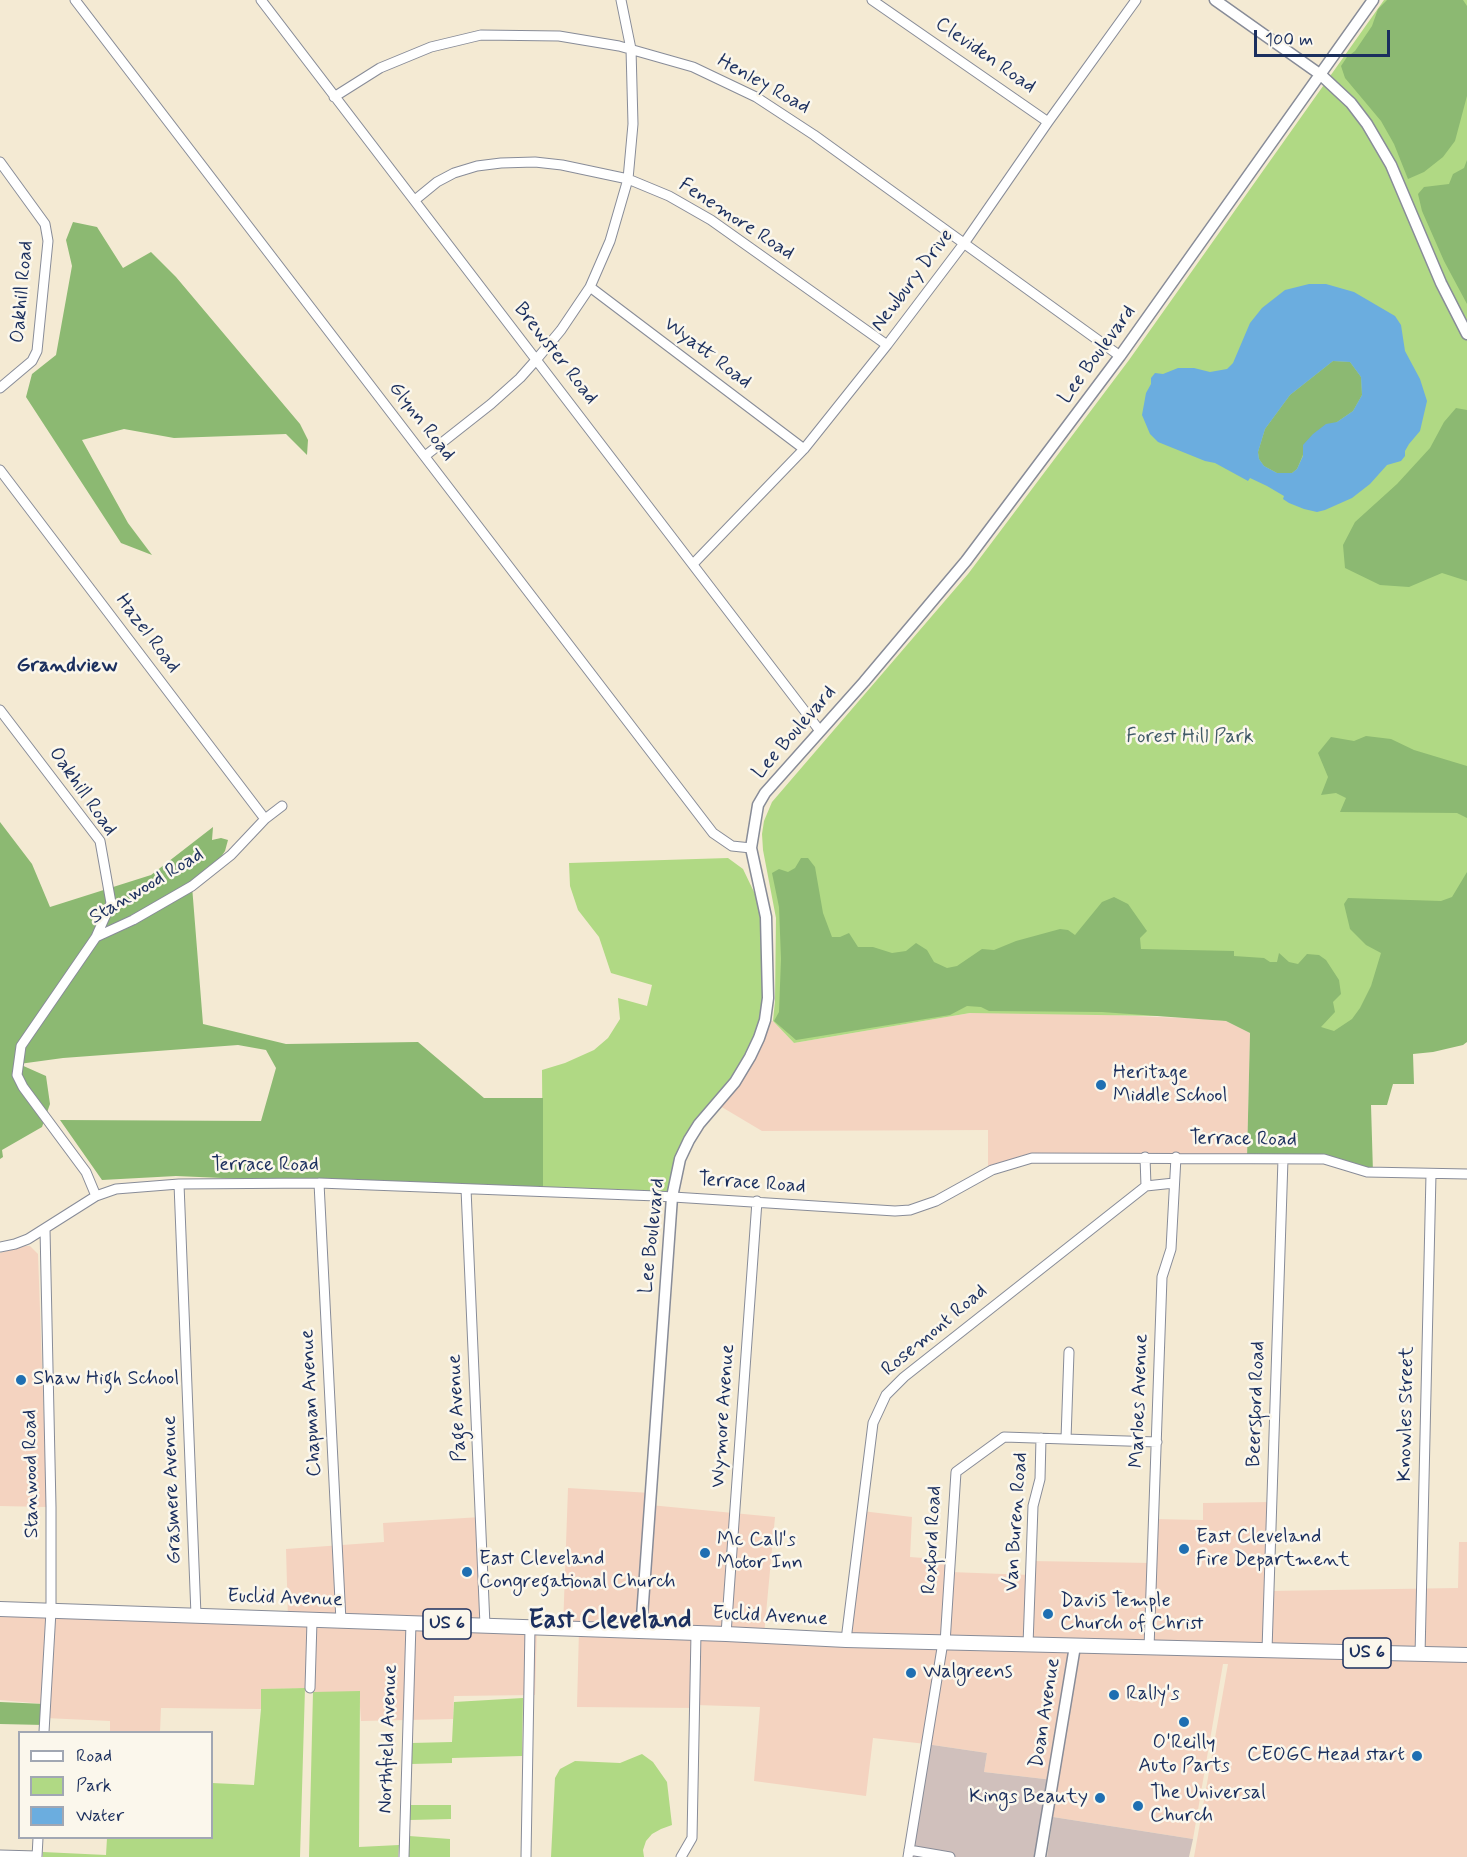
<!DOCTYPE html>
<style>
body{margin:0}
#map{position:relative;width:1467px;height:1857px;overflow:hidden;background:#f4ead3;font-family:Mynerve,sans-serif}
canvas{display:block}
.legend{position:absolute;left:18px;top:1731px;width:195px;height:108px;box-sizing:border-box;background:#fbf7ec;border:2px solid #a1a7b3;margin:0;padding:8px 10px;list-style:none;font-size:18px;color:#1b2f5e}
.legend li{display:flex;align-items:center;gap:12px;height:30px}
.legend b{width:30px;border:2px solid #a1a7b3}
.scale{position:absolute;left:1254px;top:30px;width:136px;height:27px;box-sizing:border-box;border:3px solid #1b2f5e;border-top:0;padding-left:8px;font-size:18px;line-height:21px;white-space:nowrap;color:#1b2f5e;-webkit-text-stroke:4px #fbf7ec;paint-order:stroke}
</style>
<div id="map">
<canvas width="1467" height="1857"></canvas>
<ul class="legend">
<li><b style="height:8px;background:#fff"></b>Road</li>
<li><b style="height:16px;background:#b0d984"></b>Park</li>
<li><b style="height:16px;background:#6baddf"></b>Water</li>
</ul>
<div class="scale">100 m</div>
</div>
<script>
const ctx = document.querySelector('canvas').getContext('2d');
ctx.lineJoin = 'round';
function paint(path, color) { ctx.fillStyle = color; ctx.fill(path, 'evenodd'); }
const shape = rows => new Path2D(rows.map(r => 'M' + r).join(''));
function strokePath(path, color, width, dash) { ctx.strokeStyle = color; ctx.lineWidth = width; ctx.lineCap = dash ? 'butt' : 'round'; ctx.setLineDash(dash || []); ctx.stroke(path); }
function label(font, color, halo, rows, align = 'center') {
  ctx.font = font + ' Mynerve,sans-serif'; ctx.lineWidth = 5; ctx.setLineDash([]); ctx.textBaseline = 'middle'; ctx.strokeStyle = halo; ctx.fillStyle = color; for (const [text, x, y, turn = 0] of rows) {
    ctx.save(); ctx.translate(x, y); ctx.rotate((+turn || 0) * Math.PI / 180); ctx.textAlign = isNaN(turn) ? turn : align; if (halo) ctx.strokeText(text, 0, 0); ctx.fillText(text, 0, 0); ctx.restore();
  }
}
const built = shape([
 [970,1013,1065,1013,1205,1019,1226,1021,1250,1033,1247,1158,1032,1158,988,1171,988,1130,762,1131,715,1103,765,1020,773,1021,794,1043],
 [25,1246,30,1246,38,1254,47,1507,0,1506,0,1253],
 [568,1488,651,1493,650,1505,775,1517,764,1635,846,1640,862,1511,912,1517,910,1557,950,1560,950,1572,1030,1575,1031,1561,1152,1563,1154,1519,1203,1520,1203,1503,1272,1502,1269,1591,1458,1588,1459,1542,1467,1542,1467,1857,1194,1857,1228,1664,1223,1664,1193,1839,1053,1817,1053,1780,984,1772,987,1753,926,1744,873,1738,866,1796,754,1781,760,1707,695,1705,695,1708,577,1707,579,1629,563,1628],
 [481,1517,485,1625,537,1627,535,1695,454,1696,453,1719,361,1721,359,1692,310,1692,309,1688,261,1689,261,1709,161,1708,160,1732,110,1732,110,1721,45,1718,45,1704,0,1700,0,1609,288,1619,286,1549,384,1542,383,1523]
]);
const industrial = shape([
 [926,1744,987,1753,984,1772,1053,1780,1040,1857,908,1857],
 [1053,1817,1193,1839,1189,1857,1047,1857]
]);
const green = shape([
 [1384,0,1467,0,1467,1040,1260,1033,1224,1017,970,1013,794,1043,773,1021,775,1001,776,918,763,850,762,834,764,821,772,802,968,574,1129,360],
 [728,858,743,869,766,917,768,998,759,1038,689,1140,672,1197,543,1192,542,1070,565,1063,594,1050,608,1038,620,1019,618,998,647,1006,652,985,611,973,599,937,578,910,570,886,569,863],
 [305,1688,300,1857,43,1857,43,1852,106,1855,107,1838,212,1838,212,1783,254,1785,261,1709,261,1689],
 [360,1691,359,1847,399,1845,398,1857,309,1857,313,1692],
 [523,1698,522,1756,452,1758,452,1763,411,1764,411,1743,452,1742,454,1702],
 [642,1754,653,1762,667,1782,672,1825,661,1829,652,1834,646,1841,643,1850,644,1857,551,1857,555,1778,560,1769,575,1761,620,1763],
 [410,1805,451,1805,451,1819,410,1820],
 [409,1836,450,1839,450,1857,409,1857]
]);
const forest = shape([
 [1387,0,1463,0,1467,6,1467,96,1455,141,1443,157,1424,172,1408,179,1394,144,1381,121,1345,78,1341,66,1347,57,1355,51,1372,26,1378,9],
 [1467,160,1467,304,1444,261,1422,211,1418,194,1424,187,1449,184,1453,174,1464,168],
 [73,222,97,227,123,268,151,252,176,277,300,424,308,440,307,455,286,434,174,438,124,429,82,440,128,523,152,555,121,543,26,397,32,374,56,355,72,266,66,240],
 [1333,361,1350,362,1361,377,1362,395,1353,411,1337,422,1305,450,1297,469,1292,473,1277,473,1264,466,1259,459,1258,452,1265,429,1290,395],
 [1456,408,1467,410,1467,581,1442,573,1409,587,1380,585,1345,568,1343,545,1355,522,1397,484,1430,448,1444,422],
 [1366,736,1391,739,1414,750,1467,766,1467,818,1457,813,1340,812,1346,798,1336,793,1321,795,1328,777,1318,753,1331,737,1354,741],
 [0,822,32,864,50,907,151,875,213,827,212,840,221,838,228,840,225,851,221,857,192,886,203,1024,286,1044,418,1042,484,1098,543,1098,543,1192,176,1176,102,1180,60,1120,261,1121,276,1068,266,1050,238,1045,63,1058,19,1064,46,1076,50,1104,42,1127,2,1150,3,1157,0,1159],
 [801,858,808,858,815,867,823,913,832,937,840,937,849,933,858,947,873,947,892,953,906,951,916,943,927,950,934,962,947,968,957,966,982,949,994,950,1016,941,1060,929,1068,930,1075,935,1102,902,1114,897,1128,904,1147,931,1140,938,1141,949,1234,951,1234,956,1264,958,1270,962,1277,962,1279,953,1289,962,1298,964,1307,954,1319,955,1326,960,1339,980,1341,994,1333,1002,1335,1012,1321,1027,1334,1031,1352,1019,1360,1008,1371,986,1381,953,1366,945,1350,929,1344,904,1348,898,1441,901,1452,897,1467,872,1467,1042,1463,1045,1433,1052,1413,1054,1414,1084,1393,1084,1387,1105,1371,1105,1373,1173,1324,1159,1247,1158,1250,1033,1226,1021,1102,1012,989,1011,981,1007,967,1006,950,1015,796,1040,774,1021,779,1012,781,959,779,907,772,873,779,869,788,872,795,868],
 [0,1702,45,1704,44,1725,0,1724]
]);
const water = shape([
 [1309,284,1326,284,1354,292,1395,316,1401,325,1405,351,1420,379,1427,401,1420,431,1409,444,1405,451,1405,456,1401,461,1387,465,1370,484,1352,498,1325,510,1317,512,1304,509,1289,503,1283,499,1284,496,1267,486,1250,478,1248,481,1215,463,1205,461,1158,442,1150,434,1142,415,1146,393,1151,384,1151,378,1155,373,1163,374,1178,368,1194,368,1210,372,1227,369,1233,363,1250,323,1262,308,1285,290],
 [1333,361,1350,362,1361,377,1362,395,1353,411,1337,422,1326,424,1313,434,1303,445,1303,456,1297,469,1292,473,1277,473,1264,466,1259,459,1258,452,1265,429,1290,395]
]);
const minor = shape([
 [75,0,713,833,732,846,751,848],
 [261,0,820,731],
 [872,0,1048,122],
 [334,97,380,68,431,47,481,35,559,36,619,46,693,67,756,97,814,135,1120,356],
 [0,162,45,224,48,241,37,351,32,361,0,388],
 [415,200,437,182,454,173,477,166,501,163,535,162,562,165,628,179,669,196,711,220,887,345],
 [590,287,804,449],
 [425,456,491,404,520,378,536,360,561,330,590,287,610,241,628,179,633,124,631,49,621,0],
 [0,470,265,819],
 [694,563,804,449,887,345,965,242,1048,122,1136,0],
 [0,710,100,841,111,903,96,937],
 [1145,1157,1146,1186],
 [319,1183,341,1621],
 [179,1184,196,1615],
 [466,1189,485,1625],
 [96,1196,86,1172,23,1087,17,1075,21,1046,96,937,133,920,192,886,231,855,265,819,282,806],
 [0,1247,15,1244,28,1239,96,1196,116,1189,179,1184,319,1183,657,1196,895,1211,910,1210,936,1201,992,1170,1032,1158,1324,1159,1367,1172,1467,1174],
 [1066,1439,1069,1352],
 [726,1634,757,1201],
 [846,1640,873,1423,886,1395,904,1377,1146,1186,1174,1183],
 [945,1643,956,1472,1004,1437,1157,1442],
 [1028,1645,1033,1506,1040,1479,1041,1438],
 [1149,1648,1162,1277,1171,1249,1176,1157],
 [1267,1650,1283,1159],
 [1420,1655,1431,1174],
 [310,1688,312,1621],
 [44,1732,51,1611,51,1507,45,1229],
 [909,1850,950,1857],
 [0,1855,37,1856],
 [37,1857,38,1838],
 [404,1857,411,1623],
 [526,1857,530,1627],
 [681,1857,692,1838,696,1633],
 [908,1857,943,1642]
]);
const tertiary = shape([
 [1215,0,1321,75,1351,103,1367,124,1391,165,1441,283,1467,334],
 [641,1631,672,1197,680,1159,689,1140,699,1124,735,1082,750,1057,759,1038,765,1020,768,998,766,917,751,848,758,805,765,793,864,682,966,561,1120,356,1373,0],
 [1040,1857,1075,1646]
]);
const primary = shape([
 [0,1609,726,1634,846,1640,1467,1655]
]);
const markers = [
 [1101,1085,6,"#1f6fb2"],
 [21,1380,6,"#1f6fb2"],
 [1184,1549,6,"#1f6fb2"],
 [705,1553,6,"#1f6fb2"],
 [467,1572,6,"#1f6fb2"],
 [1048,1614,6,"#1f6fb2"],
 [911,1673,6,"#1f6fb2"],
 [1114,1695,6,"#1f6fb2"],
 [1184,1722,6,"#1f6fb2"],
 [1417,1756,6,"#1f6fb2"],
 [1100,1798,6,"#1f6fb2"],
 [1138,1806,6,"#1f6fb2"]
];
const shields = [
 [447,1624,48],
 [1367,1653,48]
];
const shieldNames = [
 ["US 6",447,1624],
 ["US 6",1367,1653]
];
const streetNames = [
 ["Cleviden Road",985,56,35],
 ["Henley Road",763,85,29],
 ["Fenemore Road",736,220,33],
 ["Newbury Drive",913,281,-53],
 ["Oakhill Road",23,292,-85],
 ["Brewster Road",555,354,52],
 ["Wyatt Road",707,354,37],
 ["Lee Boulevard",1098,355,-54],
 ["Glynn Road",421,422,52],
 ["Hazel Road",147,634,53],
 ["Lee Boulevard",795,733,-49],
 ["Oakhill Road",82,792,55],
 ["Stanwood Road",147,887,-31],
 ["Terrace Road",1243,1140,1],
 ["Terrace Road",265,1166],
 ["Terrace Road",752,1184,4],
 ["Lee Boulevard",653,1236,-84],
 ["Rosemont Road",935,1331,-40],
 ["Marloes Avenue",1140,1401,-88],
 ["Chapman Avenue",312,1403,-93],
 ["Beersford Road",1257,1404,-88],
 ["Page Avenue",458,1408,-93],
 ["Knowles Street",1407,1414,-89],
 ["Wymore Avenue",724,1416,-86],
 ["Stanwood Road",32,1474,-91],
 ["Grasmere Avenue",173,1490,-92],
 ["Van Buren Road",1017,1522,-86],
 ["Roxford Road",933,1540,-87],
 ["Euclid Avenue",285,1599,2],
 ["Euclid Avenue",770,1617,3],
 ["Doan Avenue",1046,1713,-81],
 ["Northfield Avenue",389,1739,-88]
];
const parkNames = [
 ["Forest Hill Park",1190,738]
];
const poiNames = [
 ["Heritage",1113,1074],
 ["Middle School",1113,1097],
 ["Shaw High School",33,1380],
 ["East Cleveland",1196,1538],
 ["Fire Department",1196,1561],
 ["Mc Call's",717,1541],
 ["Motor Inn",717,1564],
 ["East Cleveland",479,1560],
 ["Congregational Church",479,1583],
 ["Davis Temple",1060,1602],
 ["Church of Christ",1060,1625],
 ["Walgreens",923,1673],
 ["Rally's",1126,1695],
 ["O'Reilly",1184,1744,"center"],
 ["Auto Parts",1184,1767,"center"],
 ["CEOGC Head start",1405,1756,"right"],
 ["The Universal",1150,1794],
 ["Church",1150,1817],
 ["Kings Beauty",1088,1798,"right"]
];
const neighbourhoodNames = [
 ["Grandview",67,667]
];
const districtNames = [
 ["East Cleveland",610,1622]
];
paint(built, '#f4d3c0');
paint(industrial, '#d0c0bc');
paint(green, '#b0d984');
paint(forest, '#8cb972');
paint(water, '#6baddf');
strokePath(minor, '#888c98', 11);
strokePath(tertiary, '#888c98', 13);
strokePath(primary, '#888c98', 16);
strokePath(minor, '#fff', 9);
strokePath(tertiary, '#fff', 10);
strokePath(primary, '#fff', 14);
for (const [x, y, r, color] of markers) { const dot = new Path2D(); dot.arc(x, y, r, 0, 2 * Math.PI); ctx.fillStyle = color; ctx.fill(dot); strokePath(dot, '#fbf7ec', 2); }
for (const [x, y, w] of shields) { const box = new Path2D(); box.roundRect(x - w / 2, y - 15, w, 30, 4.5); ctx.fillStyle = '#fbf7ec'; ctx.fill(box); strokePath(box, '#1b2f5e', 1.5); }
label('bold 18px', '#1b2f5e', null, shieldNames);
label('20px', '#1b2f5e', '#fbf7ec', streetNames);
label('20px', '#405a68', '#fbf7ec', parkNames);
label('20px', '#1b2f5e', '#fbf7ec', poiNames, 'left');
label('bold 21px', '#1b2f5e', '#fbf7ec', neighbourhoodNames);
label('bold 26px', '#1b2f5e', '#fbf7ec', districtNames);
</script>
